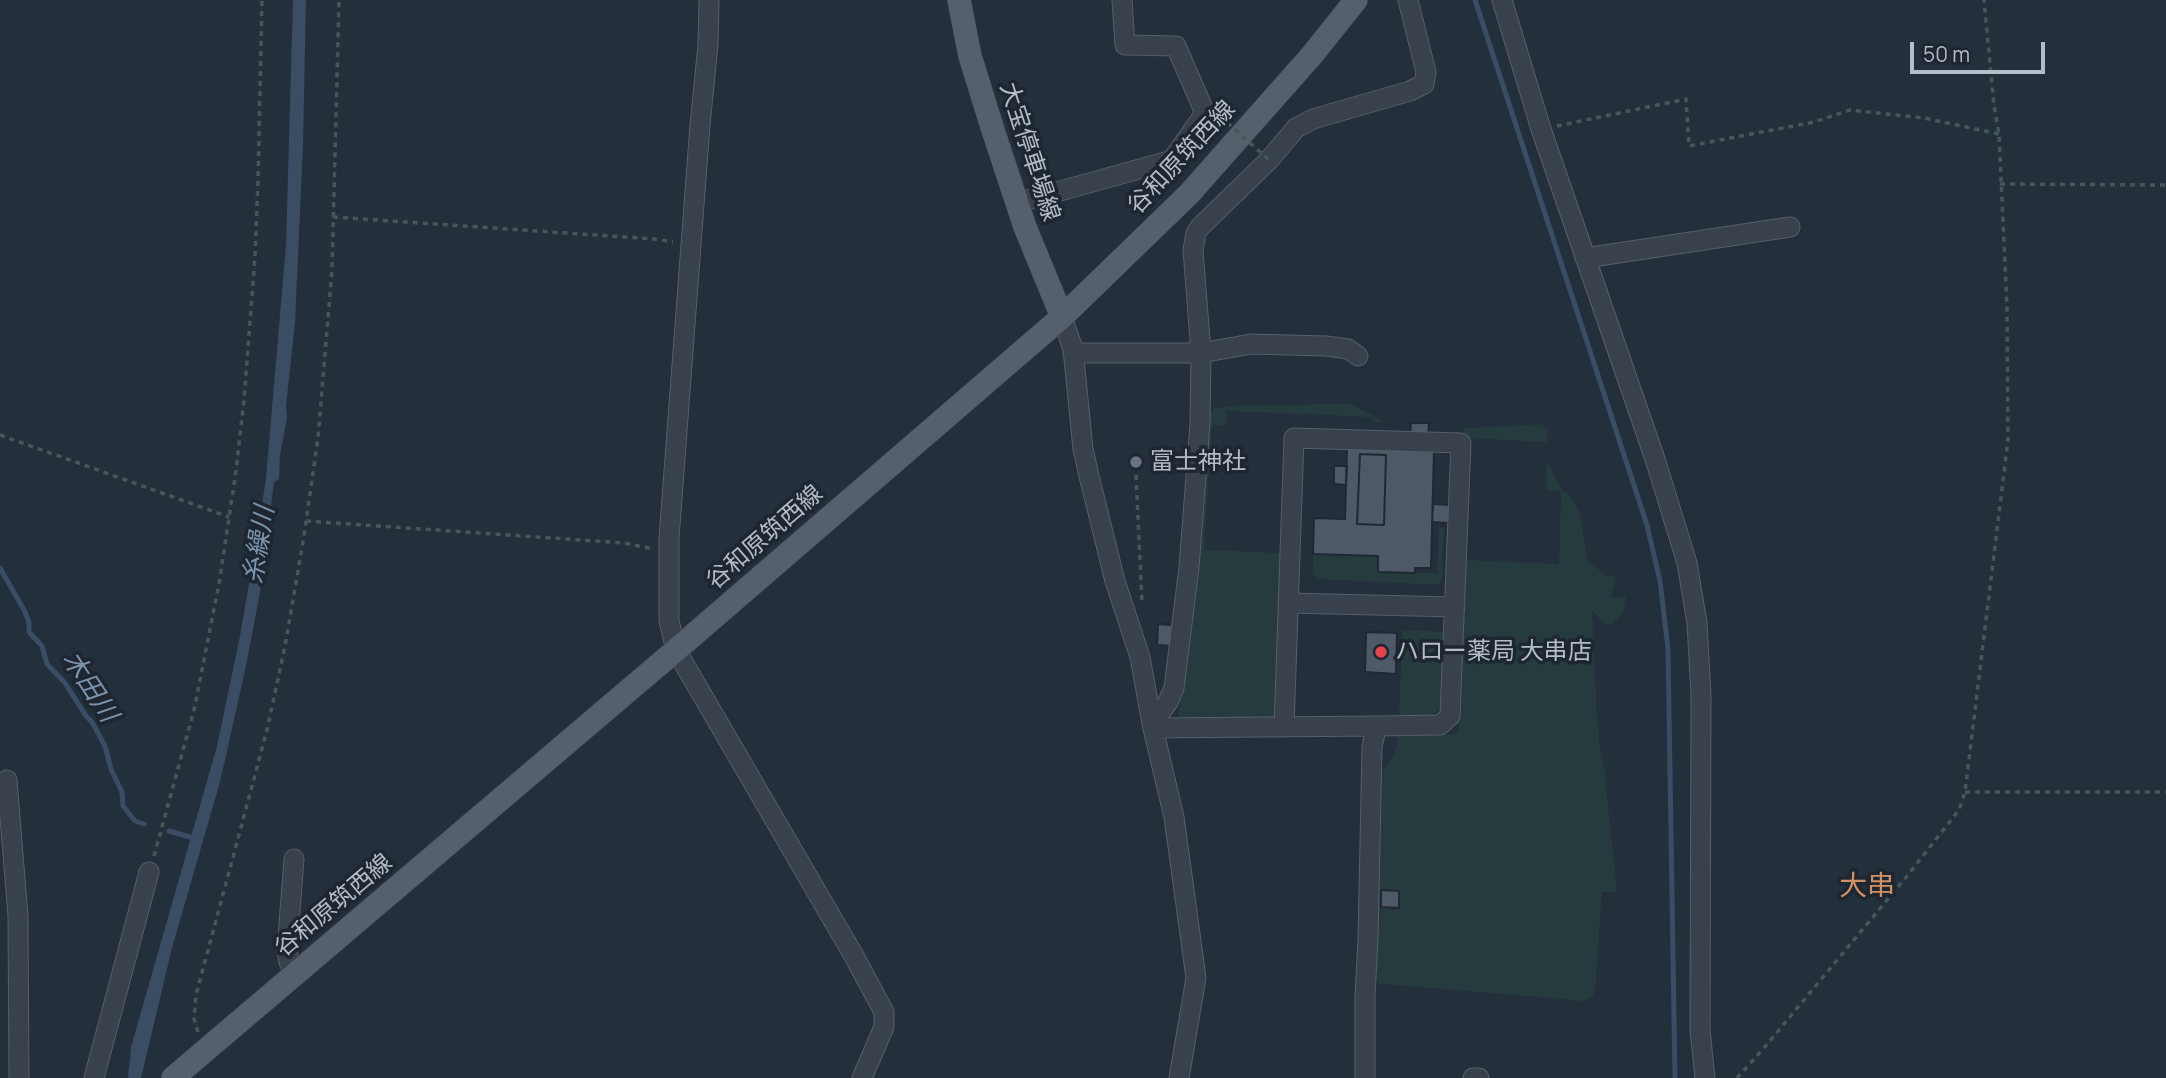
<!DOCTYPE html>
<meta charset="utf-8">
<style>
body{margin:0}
#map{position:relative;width:2166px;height:1078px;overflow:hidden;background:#242f3c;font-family:Manrope,sans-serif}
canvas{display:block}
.scale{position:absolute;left:1910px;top:42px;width:135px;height:32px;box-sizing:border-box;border:4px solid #b4bcc7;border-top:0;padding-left:9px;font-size:21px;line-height:24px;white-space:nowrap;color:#b4bcc7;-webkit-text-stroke:5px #1d2631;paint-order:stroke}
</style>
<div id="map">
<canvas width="2166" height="1078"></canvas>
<div class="scale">50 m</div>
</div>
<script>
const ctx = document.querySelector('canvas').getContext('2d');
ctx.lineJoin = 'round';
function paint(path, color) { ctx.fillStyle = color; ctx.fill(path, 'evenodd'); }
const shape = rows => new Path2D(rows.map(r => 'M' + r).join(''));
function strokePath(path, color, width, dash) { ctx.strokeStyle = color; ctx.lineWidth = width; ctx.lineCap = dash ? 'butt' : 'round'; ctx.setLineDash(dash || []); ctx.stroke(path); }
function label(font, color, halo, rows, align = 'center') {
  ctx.font = font + ' Manrope,"Noto Sans JP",sans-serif'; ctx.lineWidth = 7; ctx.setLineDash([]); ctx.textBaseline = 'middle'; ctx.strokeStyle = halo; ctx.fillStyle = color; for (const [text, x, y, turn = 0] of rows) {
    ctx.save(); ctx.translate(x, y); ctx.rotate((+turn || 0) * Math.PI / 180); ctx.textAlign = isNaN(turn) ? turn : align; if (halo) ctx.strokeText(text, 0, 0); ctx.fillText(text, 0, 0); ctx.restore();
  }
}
const green = shape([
 [1334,404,1351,404,1386,422,1373,422,1372,417,1227,411,1226,426,1212,425,1204,550,1282,553,1276,720,1184,721,1178,714,1209,413,1215,408,1231,406],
 [1541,424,1548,430,1547,442,1464,438,1464,428],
 [1547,461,1562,490,1570,495,1580,514,1588,563,1595,566,1606,576,1612,575,1614,577,1615,585,1611,595,1614,598,1625,596,1626,598,1623,612,1612,625,1605,624,1592,610,1597,718,1600,748,1604,766,1617,892,1602,892,1595,990,1592,997,1584,1001,1373,983,1379,774,1390,761,1397,747,1397,735,1458,734,1466,560,1559,564,1561,491,1546,490],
 [1439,527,1444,528,1442,580,1437,585,1319,579,1313,573,1313,554,1378,556,1378,572,1437,573],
 [1402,630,1446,632,1443,705,1430,718,1399,718]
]);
const water = shape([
 [293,0,306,0,303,145,295,323,286,406,287,418,280,455,279,479,274,482,260,592,246,666,220,782,172,948,141,1078,128,1078,131,1047,217,746,240,636,259,526,266,478,286,245]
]);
const stream = shape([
 [1475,0,1647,525,1660,581,1668,649,1675,1078],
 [0,568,24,610,29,622,29,632,42,646,47,664,65,683,86,716,92,722,105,746,111,769,122,792,123,806,135,821,144,824],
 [169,831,197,839]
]);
const building = shape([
 [1411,423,1429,423,1428,437,1410,436,1411,423],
 [1347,448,1434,450,1431,568,1415,568,1415,573,1378,572,1378,556,1313,554,1314,518,1345,519,1347,448],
 [1360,454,1386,455,1384,525,1357,524,1360,454],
 [1360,454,1386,455,1384,525,1357,524,1360,454],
 [1334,466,1347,466,1346,485,1334,484,1334,466],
 [1433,504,1465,506,1464,524,1432,522,1433,504],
 [1158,624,1172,625,1171,646,1157,645,1158,624],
 [1366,632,1397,633,1396,674,1365,672,1366,632],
 [1381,890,1399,891,1399,908,1381,907,1381,890]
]);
const path = shape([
 [1557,126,1686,99,1689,146,1814,122,1850,110,1924,118,1999,134],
 [2000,184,2166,185],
 [333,217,654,239,673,242],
 [0,435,229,517],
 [1136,475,1142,603],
 [306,521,624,543,653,549],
 [1965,792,2166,792],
 [154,856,194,710,219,584,236,471,244,400,255,257,258,181,262,0],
 [198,1032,194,1019,196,995,267,730,285,646,303,542,318,438,332,270,339,0],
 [1737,1078,1764,1048,1907,876,1959,810,1965,792,2008,440,2007,308,1999,134,1994,106,1984,0]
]);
const minor = shape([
 [709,0,708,45,700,125,669,538,669,621,676,650,854,956,884,1012,884,1027,862,1078],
 [1502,0,1541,129,1655,459,1687,563,1697,623,1701,695,1700,1030,1705,1078],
 [1017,203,1172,160,1205,113,1176,46,1125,45,1122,0],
 [1585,258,1790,227],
 [1062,317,1073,349,1083,449,1089,476,1115,581,1140,657,1152,724,1174,817,1196,978,1179,1078],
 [1073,353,1201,353,1251,344,1326,346,1348,349,1358,356],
 [1289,603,1455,607],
 [1152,724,1168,702,1174,688,1189,567,1200,424,1201,353,1193,250,1196,233,1200,227,1269,160,1296,128,1313,119,1410,91,1424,84,1426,72,1408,0],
 [1153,728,1377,726,1440,725,1450,716,1461,443,1294,438,1284,727],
 [7,780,18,916,19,1078],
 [294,859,287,950,289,962,295,974],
 [94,1078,149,872],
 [1365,1078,1365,995,1368,940,1372,746,1377,726],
 [1473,1078,1479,1078]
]);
const major = shape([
 [959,0,970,56,992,127,1025,227,1062,317],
 [173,1078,676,650,1062,317,1189,194,1312,55,1356,0]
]);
const pathBridge = shape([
 [1220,116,1269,160]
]);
const markers = [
 [1136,462,7,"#6b7280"],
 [1381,652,7,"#e0444e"]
];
const streetNames = [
 ["大宝停車場線",1029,152,72],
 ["谷和原筑西線",1182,158,-47],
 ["谷和原筑西線",765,538,-41],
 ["谷和原筑西線",334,906,-40]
];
const poiNames = [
 ["富士神社",1150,462],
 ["ハロー薬局 大串店",1395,652]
];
const waterNames = [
 ["糸繰川",260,545,-81],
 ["木田川",89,687,57]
];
const quarterNames = [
 ["大串",1867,887]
];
paint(green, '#263b3d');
paint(water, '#3a4d64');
strokePath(stream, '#3a4d64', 5);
paint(building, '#4e5967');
strokePath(building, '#1f2833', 2);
strokePath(minor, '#565f6a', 21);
strokePath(major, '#414a55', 24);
strokePath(path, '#44585a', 3.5, [5, 5]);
strokePath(minor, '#38414c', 19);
strokePath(major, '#56606c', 23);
strokePath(pathBridge, '#44585a', 3.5, [5, 5]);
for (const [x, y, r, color] of markers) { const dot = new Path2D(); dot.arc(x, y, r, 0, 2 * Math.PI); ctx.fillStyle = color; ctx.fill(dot); strokePath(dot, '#1d2631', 2.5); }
label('24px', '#b4bcc7', '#1d2631', streetNames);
label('24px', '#b4bcc7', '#1d2631', poiNames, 'left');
label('italic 26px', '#7c93ae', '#1d2631', waterNames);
label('28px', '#cf9066', '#1d2631', quarterNames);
</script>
